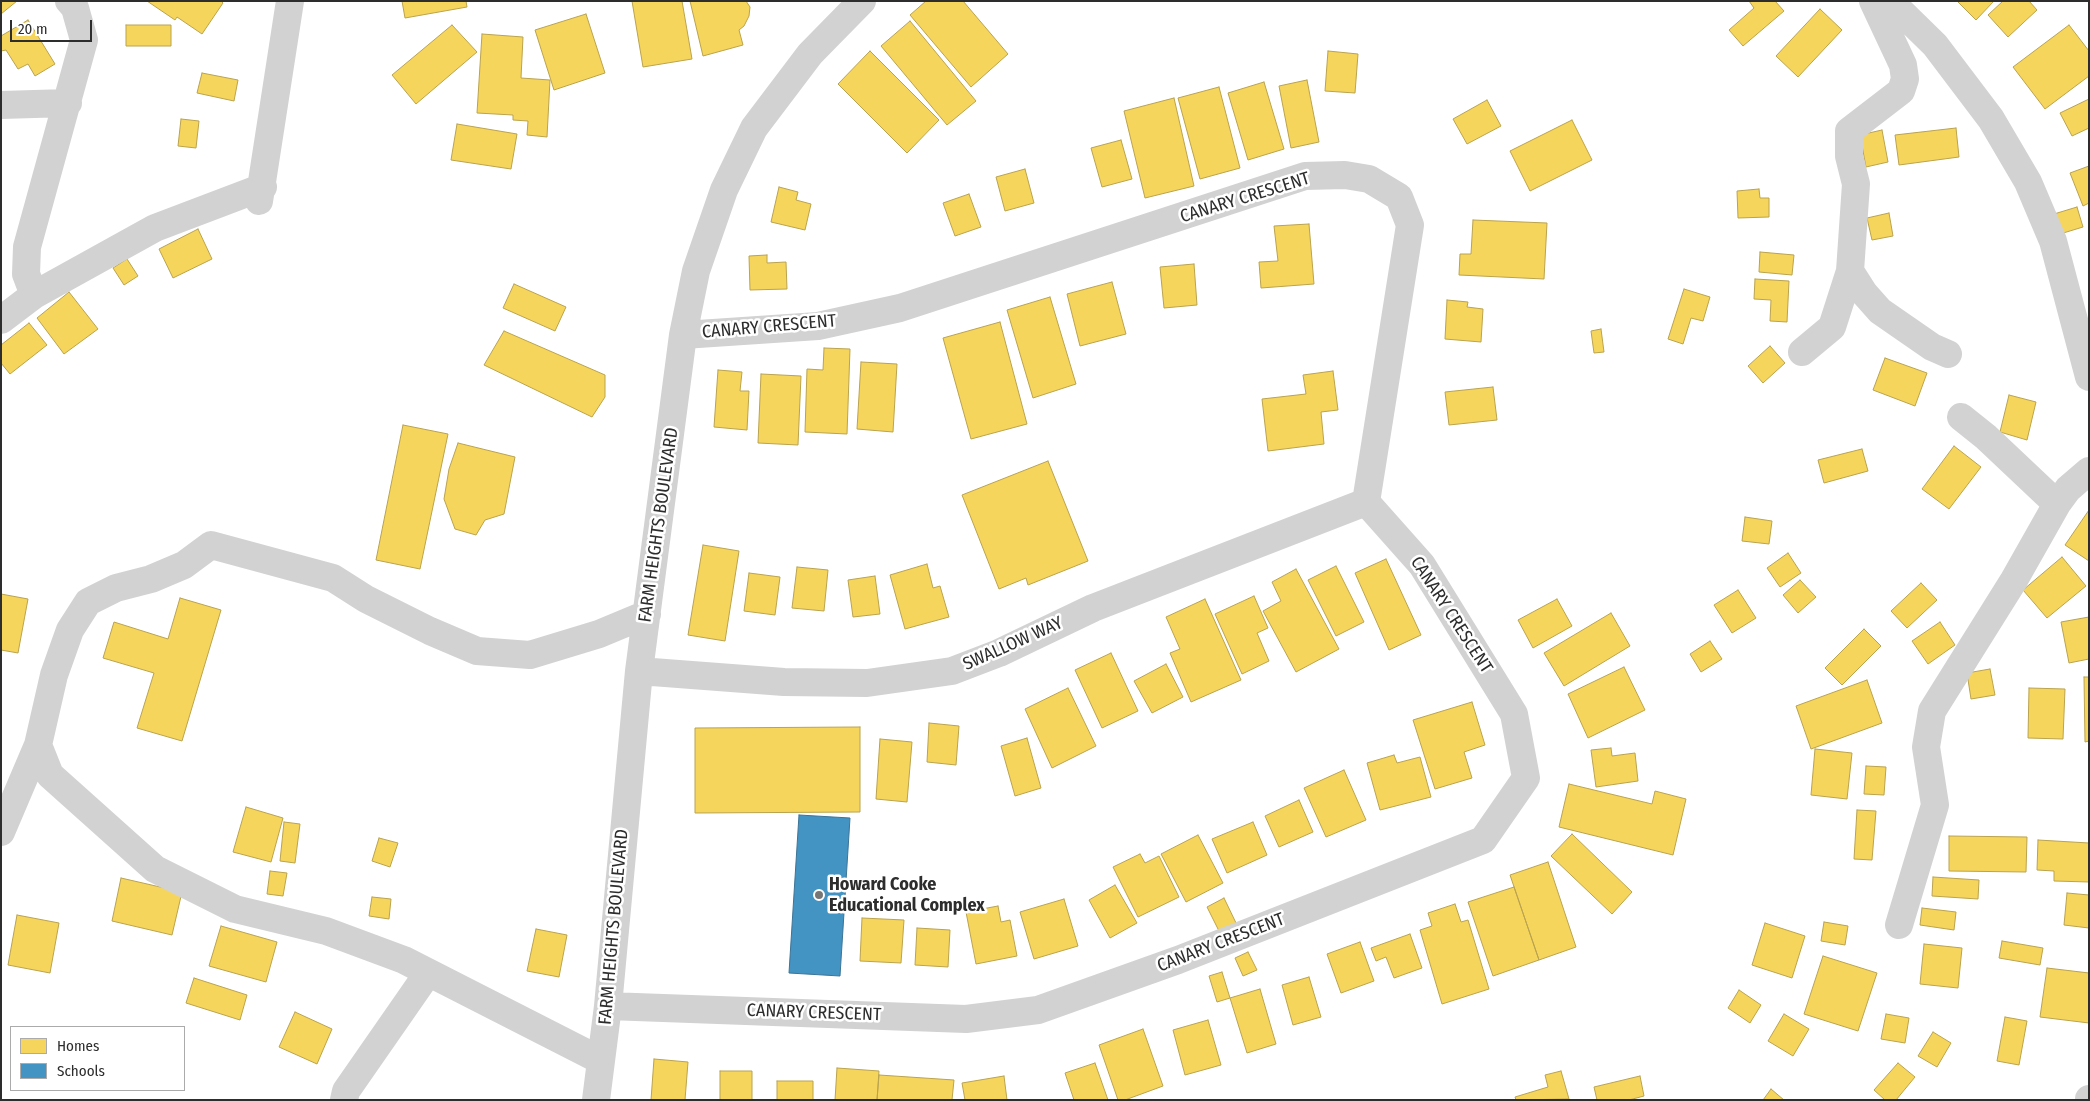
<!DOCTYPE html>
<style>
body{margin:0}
#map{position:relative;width:2090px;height:1101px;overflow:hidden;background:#fff;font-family:"Fira Sans Condensed",sans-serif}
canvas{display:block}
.frame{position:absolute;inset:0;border:2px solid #2d2d2d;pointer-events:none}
.legend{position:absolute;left:10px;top:1026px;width:175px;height:65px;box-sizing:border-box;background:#fff;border:1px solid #ababab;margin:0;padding:6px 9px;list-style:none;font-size:15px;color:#2d2d2d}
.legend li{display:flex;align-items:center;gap:10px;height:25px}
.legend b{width:25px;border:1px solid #ababab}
.scale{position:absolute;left:10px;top:20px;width:82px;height:22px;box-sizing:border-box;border:2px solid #2d2d2d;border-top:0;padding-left:6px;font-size:15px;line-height:18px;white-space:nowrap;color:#2d2d2d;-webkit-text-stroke:4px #fff;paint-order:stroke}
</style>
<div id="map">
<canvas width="2090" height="1101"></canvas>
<div class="frame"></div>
<ul class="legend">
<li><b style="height:14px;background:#f6d55c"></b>Homes</li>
<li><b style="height:14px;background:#4393c3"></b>Schools</li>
</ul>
<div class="scale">20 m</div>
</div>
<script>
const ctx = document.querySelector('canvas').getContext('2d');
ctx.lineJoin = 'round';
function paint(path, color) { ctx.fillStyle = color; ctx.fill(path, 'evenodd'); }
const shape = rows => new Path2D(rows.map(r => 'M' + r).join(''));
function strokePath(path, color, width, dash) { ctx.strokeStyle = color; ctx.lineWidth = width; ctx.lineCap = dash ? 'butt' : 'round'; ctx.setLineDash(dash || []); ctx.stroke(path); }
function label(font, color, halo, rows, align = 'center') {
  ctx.font = font + ' "Fira Sans Condensed",sans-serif'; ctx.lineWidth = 5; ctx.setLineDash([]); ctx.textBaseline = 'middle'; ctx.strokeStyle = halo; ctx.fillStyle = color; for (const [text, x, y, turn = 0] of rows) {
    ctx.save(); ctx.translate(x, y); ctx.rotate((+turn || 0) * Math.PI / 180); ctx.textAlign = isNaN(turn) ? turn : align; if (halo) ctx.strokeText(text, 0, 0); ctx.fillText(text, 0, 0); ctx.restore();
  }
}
const homes = shape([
 [1,1,17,1,1,14,1,1],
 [147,1,221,1,223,3,202,34,177,17,175,20,147,1],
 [402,1,466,1,467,7,405,18,402,1],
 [632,1,682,1,692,59,643,67,632,1],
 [690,1,746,1,750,7,749,16,744,26,739,30,743,45,703,56,690,1],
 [926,1,963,1,1008,54,971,87,910,15,926,1],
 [1749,1,1775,1,1784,11,1743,46,1729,30,1754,8,1749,1],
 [1957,1,1994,1,1976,20,1957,1],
 [2003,1,2029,1,2037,10,2008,37,1988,15,2003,1],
 [1820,9,1842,30,1798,77,1776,56,1820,9],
 [586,14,605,73,554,90,535,30,586,14],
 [28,20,55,64,35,76,28,64,18,69,6,50,1,51,1,36,28,20],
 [910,21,976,101,947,125,881,46,910,21],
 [126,25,171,25,171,46,126,46,126,25],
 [452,25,477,52,416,104,392,75,452,25],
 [2069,25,2089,51,2089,76,2045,109,2013,67,2069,25],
 [482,34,523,37,521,78,550,80,547,137,527,135,528,121,513,120,513,115,477,113,482,34],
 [870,51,939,120,907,153,838,84,870,51],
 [1328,51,1358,54,1355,93,1325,91,1328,51],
 [202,73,238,80,234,101,197,93,202,73],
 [1307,80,1319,142,1291,148,1279,86,1307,80],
 [1264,82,1284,149,1248,160,1228,93,1264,82],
 [1219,87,1240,168,1200,179,1178,98,1219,87],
 [1174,98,1194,186,1145,198,1124,111,1174,98],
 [2089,99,2089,128,2072,136,2060,113,2089,99],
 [1487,100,1501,126,1467,144,1453,119,1487,100],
 [181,119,199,121,196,148,178,146,181,119],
 [1572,120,1592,160,1530,191,1510,151,1572,120],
 [457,124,517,134,511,169,451,160,457,124],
 [1956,128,1959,157,1899,165,1895,135,1956,128],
 [1882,130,1888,162,1866,167,1860,135,1882,130],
 [1121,140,1132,179,1102,187,1091,148,1121,140],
 [2089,166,2089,203,2083,206,2070,173,2089,166],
 [1025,169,1034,203,1005,211,996,177,1025,169],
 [779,187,798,192,796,200,811,204,805,230,771,222,779,187],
 [1759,189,1760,198,1769,198,1769,217,1738,218,1737,191,1759,189],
 [969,194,981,227,955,236,943,203,969,194],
 [2077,207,2083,227,2060,234,2054,214,2077,207],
 [1889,213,1893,236,1872,240,1867,218,1889,213],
 [1473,220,1547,223,1544,279,1459,275,1460,254,1471,254,1473,220],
 [1309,224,1314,284,1261,288,1259,262,1278,261,1274,226,1309,224],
 [198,229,212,259,173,278,159,249,198,229],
 [1760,252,1794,255,1792,275,1759,272,1760,252],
 [767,255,767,263,786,262,787,289,750,290,749,256,767,255],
 [127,259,138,276,124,285,113,268,127,259],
 [1194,264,1197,305,1164,308,1160,267,1194,264],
 [1755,279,1789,281,1787,322,1770,321,1771,300,1754,299,1755,279],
 [1112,282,1126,334,1080,346,1067,294,1112,282],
 [514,284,566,307,555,331,503,308,514,284],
 [1684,289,1710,297,1703,321,1691,318,1683,344,1668,339,1684,289],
 [69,292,98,329,64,354,37,318,69,292],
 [1050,297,1076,384,1033,398,1007,310,1050,297],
 [1447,300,1468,302,1467,307,1483,309,1481,342,1445,339,1447,300],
 [1000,322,1027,424,971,439,943,338,1000,322],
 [29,323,47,345,10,374,1,363,1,345,29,323],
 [1601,329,1604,352,1594,353,1591,331,1601,329],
 [504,331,605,375,605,397,592,417,484,365,504,331],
 [1770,346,1785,363,1763,383,1748,366,1770,346],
 [824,348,850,349,847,434,805,432,807,369,823,370,824,348],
 [1885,358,1927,373,1915,406,1873,390,1885,358],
 [861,362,897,364,893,432,857,429,861,362],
 [718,370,742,372,740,391,749,391,747,430,714,427,718,370],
 [1333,371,1338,410,1321,412,1324,444,1268,451,1262,399,1306,394,1303,375,1333,371],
 [761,374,801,376,798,445,758,443,761,374],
 [1493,387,1497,420,1449,425,1445,392,1493,387],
 [2009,395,2036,402,2027,440,2000,432,2009,395],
 [403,425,448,434,420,569,376,560,403,425],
 [458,443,515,457,504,514,485,520,476,535,455,529,444,499,449,469,458,443],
 [1954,446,1981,467,1949,509,1922,489,1954,446],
 [1862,449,1868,471,1824,483,1818,460,1862,449],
 [1048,461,1088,561,1028,585,1026,578,999,589,962,495,1048,461],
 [2089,510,2089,561,2065,545,2089,510],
 [1745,517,1772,521,1769,544,1742,541,1745,517],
 [703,545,739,551,725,641,688,635,703,545],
 [1788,553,1801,573,1780,587,1767,568,1788,553],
 [2062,557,2086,586,2047,618,2023,590,2062,557],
 [1386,559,1421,635,1389,650,1355,573,1386,559],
 [927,564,933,588,940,586,949,617,905,629,890,575,927,564],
 [1336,566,1364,622,1336,636,1308,580,1336,566],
 [797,567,828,570,824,611,792,608,797,567],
 [1296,569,1339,649,1296,672,1263,611,1281,601,1272,582,1296,569],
 [749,573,780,577,775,615,744,611,749,573],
 [875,576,880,614,853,617,848,580,875,576],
 [1800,580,1816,597,1798,613,1783,595,1800,580],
 [1921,583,1937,600,1907,628,1891,611,1921,583],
 [1738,590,1756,618,1732,633,1714,605,1738,590],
 [1,594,28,599,18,653,1,650,1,594],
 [1254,596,1268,628,1257,633,1269,661,1242,674,1215,614,1254,596],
 [180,598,221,610,182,741,137,728,154,673,103,658,114,622,168,639,180,598],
 [1205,599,1241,680,1191,702,1170,653,1180,649,1166,617,1205,599],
 [1557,599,1572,626,1533,648,1518,620,1557,599],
 [1611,613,1630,646,1564,686,1544,653,1611,613],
 [2089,617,2089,659,2069,663,2061,622,2089,617],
 [1940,622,1955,645,1928,664,1912,641,1940,622],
 [1864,629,1881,646,1842,685,1825,668,1864,629],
 [1710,641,1722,659,1701,672,1690,654,1710,641],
 [1111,653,1138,711,1102,728,1075,670,1111,653],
 [1166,664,1183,697,1152,713,1134,681,1166,664],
 [1624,667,1645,710,1588,738,1568,694,1624,667],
 [1990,669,1995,695,1971,699,1967,673,1990,669],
 [2084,677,2089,677,2089,741,2085,742,2084,677],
 [1867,680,1882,723,1811,749,1796,706,1867,680],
 [1068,688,1096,746,1052,768,1025,709,1068,688],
 [2029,688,2065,689,2063,739,2028,738,2029,688],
 [1472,702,1485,745,1464,752,1472,778,1435,789,1413,720,1472,702],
 [929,723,959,726,956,765,927,762,929,723],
 [860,727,860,812,695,813,695,728,860,727],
 [1027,738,1041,788,1015,796,1001,746,1027,738],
 [880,739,912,742,907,802,876,799,880,739],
 [1611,748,1612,756,1635,753,1638,781,1596,787,1591,750,1611,748],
 [1815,749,1852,753,1847,799,1811,795,1815,749],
 [1394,755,1397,763,1420,757,1431,797,1380,810,1367,763,1394,755],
 [1866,766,1886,767,1884,795,1864,794,1866,766],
 [1344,770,1366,820,1326,837,1304,788,1344,770],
 [1569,784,1652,804,1655,791,1686,799,1673,855,1559,827,1569,784],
 [1299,800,1313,832,1279,847,1265,816,1299,800],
 [246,807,283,818,271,862,233,852,246,807],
 [1857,810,1876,811,1872,860,1854,859,1857,810],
 [284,822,300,824,295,863,280,861,284,822],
 [1253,822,1267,855,1227,873,1212,839,1253,822],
 [1572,834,1632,892,1612,914,1551,856,1572,834],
 [1198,835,1223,883,1186,902,1161,854,1198,835],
 [1949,836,2027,837,2026,872,1949,871,1949,836],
 [379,838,398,843,390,867,372,861,379,838],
 [2038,840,2089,843,2089,882,2054,881,2054,871,2037,870,2038,840],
 [1140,854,1145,863,1159,856,1179,897,1138,917,1113,867,1140,854],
 [1548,862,1576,947,1539,960,1510,875,1548,862],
 [270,871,287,873,283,896,267,894,270,871],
 [1933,877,1979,880,1978,899,1932,896,1933,877],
 [121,878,182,892,172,935,112,921,121,878],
 [1115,885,1137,923,1110,938,1089,900,1115,885],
 [1514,887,1539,960,1493,976,1468,902,1514,887],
 [2067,893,2089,895,2089,928,2064,925,2067,893],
 [372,897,391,899,389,919,369,916,372,897],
 [1224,898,1237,925,1220,933,1207,907,1224,898],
 [1064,899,1078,946,1034,959,1020,912,1064,899],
 [1455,904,1461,922,1468,920,1489,989,1442,1004,1420,930,1432,926,1428,913,1455,904],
 [998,906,1001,922,1010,920,1017,956,976,964,966,912,998,906],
 [1922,908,1956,912,1954,930,1920,925,1922,908],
 [17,915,59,923,50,973,8,965,17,915],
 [862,918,904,920,901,963,860,961,862,918],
 [1824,922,1848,926,1845,945,1821,941,1824,922],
 [1765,923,1805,936,1792,978,1752,965,1765,923],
 [221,926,277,942,266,982,209,966,221,926],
 [917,928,950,930,948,967,915,965,917,928],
 [536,929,567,935,559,977,527,971,536,929],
 [1410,934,1422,968,1394,978,1386,957,1376,961,1371,948,1410,934],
 [2002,941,2043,948,2040,965,1999,958,2002,941],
 [1360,942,1374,981,1341,993,1327,954,1360,942],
 [1924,944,1962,948,1958,988,1920,984,1924,944],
 [1248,952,1257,970,1243,976,1235,958,1248,952],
 [1823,956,1877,973,1858,1031,1804,1014,1823,956],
 [2047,968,2089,973,2089,1023,2040,1017,2047,968],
 [1222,972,1230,998,1217,1002,1209,976,1222,972],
 [1309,977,1321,1017,1293,1025,1282,985,1309,977],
 [194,978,247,995,240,1020,186,1003,194,978],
 [1260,989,1276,1044,1247,1053,1230,998,1260,989],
 [1739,990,1761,1005,1750,1023,1728,1008,1739,990],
 [295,1012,332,1029,317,1064,279,1047,295,1012],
 [1784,1014,1809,1029,1793,1056,1768,1041,1784,1014],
 [1886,1014,1909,1018,1905,1043,1881,1039,1886,1014],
 [2005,1017,2027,1021,2019,1065,1997,1061,2005,1017],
 [1208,1020,1221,1065,1185,1075,1173,1030,1208,1020],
 [1143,1029,1163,1086,1125,1100,1118,1100,1099,1045,1143,1029],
 [1933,1032,1951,1043,1937,1067,1918,1056,1933,1032],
 [654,1059,688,1062,685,1100,651,1100,654,1059],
 [1095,1063,1108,1100,1074,1100,1065,1073,1095,1063],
 [1898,1063,1915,1077,1896,1100,1885,1100,1874,1090,1898,1063],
 [837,1068,879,1071,877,1100,835,1100,837,1068],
 [720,1071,752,1071,752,1100,720,1100,720,1071],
 [1561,1071,1569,1099,1516,1100,1515,1097,1548,1087,1545,1075,1561,1071],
 [879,1075,954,1080,952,1100,877,1100,879,1075],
 [1004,1076,1007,1100,965,1100,962,1083,1004,1076],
 [1640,1076,1644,1096,1629,1100,1597,1100,1594,1087,1640,1076],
 [777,1081,813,1081,813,1100,777,1100,777,1081],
 [1771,1089,1784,1100,1763,1100,1771,1089]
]);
const schools = shape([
 [799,815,850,818,840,976,789,973,799,815]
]);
const minor = shape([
 [1890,1,1935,45,1991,119,2028,182,2053,241,2089,377],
 [1,105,68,103],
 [259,201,290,1],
 [1850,271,1864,293,1880,311,1932,347,1948,354],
 [34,295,26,274,27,247,84,40,75,8,69,1],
 [1,320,34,295,155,228,263,187],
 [1802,352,1832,327,1850,271,1856,184,1849,156,1849,131,1901,91,1905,79,1903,65,1873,1],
 [1961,417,1986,437,2057,504],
 [639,671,784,682,867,683,952,671,999,653,1093,608,1366,502],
 [38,745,50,775,155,869,235,909,326,931,404,960,600,1060],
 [1,832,38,745,54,675,70,630,88,602,116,588,151,579,184,565,211,545,333,578,366,599,430,631,477,651,530,655,599,634,647,614],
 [1899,925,1935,805,1926,747,1932,711,2014,580,2057,504,2068,489,2089,471],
 [608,1006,966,1019,1038,1010,1178,960,1483,840,1526,778,1514,714,1422,565,1366,502,1410,225,1399,197,1369,179,1345,175,1305,176,900,308,818,326,683,335],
 [344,1100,346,1091,428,973],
 [596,1100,608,1006,639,671,683,335,696,271,724,190,754,128,810,54,862,1],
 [2089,1100,2089,1099]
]);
const markers = [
 [819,895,5,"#767676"]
];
const streetNames = [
 ["CANARY CRESCENT",1245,198,-17],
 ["CANARY CRESCENT",769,327,-5],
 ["FARM HEIGHTS BOULEVARD",659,525,-82],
 ["CANARY CRESCENT",1451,615,57],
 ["SWALLOW WAY",1013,644,-24],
 ["FARM HEIGHTS BOULEVARD",614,927,-85],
 ["CANARY CRESCENT",1221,943,-21],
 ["CANARY CRESCENT",814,1013,2]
];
const poiNames = [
 ["Howard Cooke",829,885],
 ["Educational Complex",829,906]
];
paint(homes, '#f6d55c');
strokePath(homes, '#baa34e', 1);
paint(schools, '#4393c3');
strokePath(schools, '#3c7496', 1);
strokePath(minor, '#d2d2d2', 28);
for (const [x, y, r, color] of markers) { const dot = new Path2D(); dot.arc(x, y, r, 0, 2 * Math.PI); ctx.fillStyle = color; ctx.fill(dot); strokePath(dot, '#fff', 2); }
label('18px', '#2d2d2d', '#fff', streetNames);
label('bold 18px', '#2d2d2d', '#fff', poiNames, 'left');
</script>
